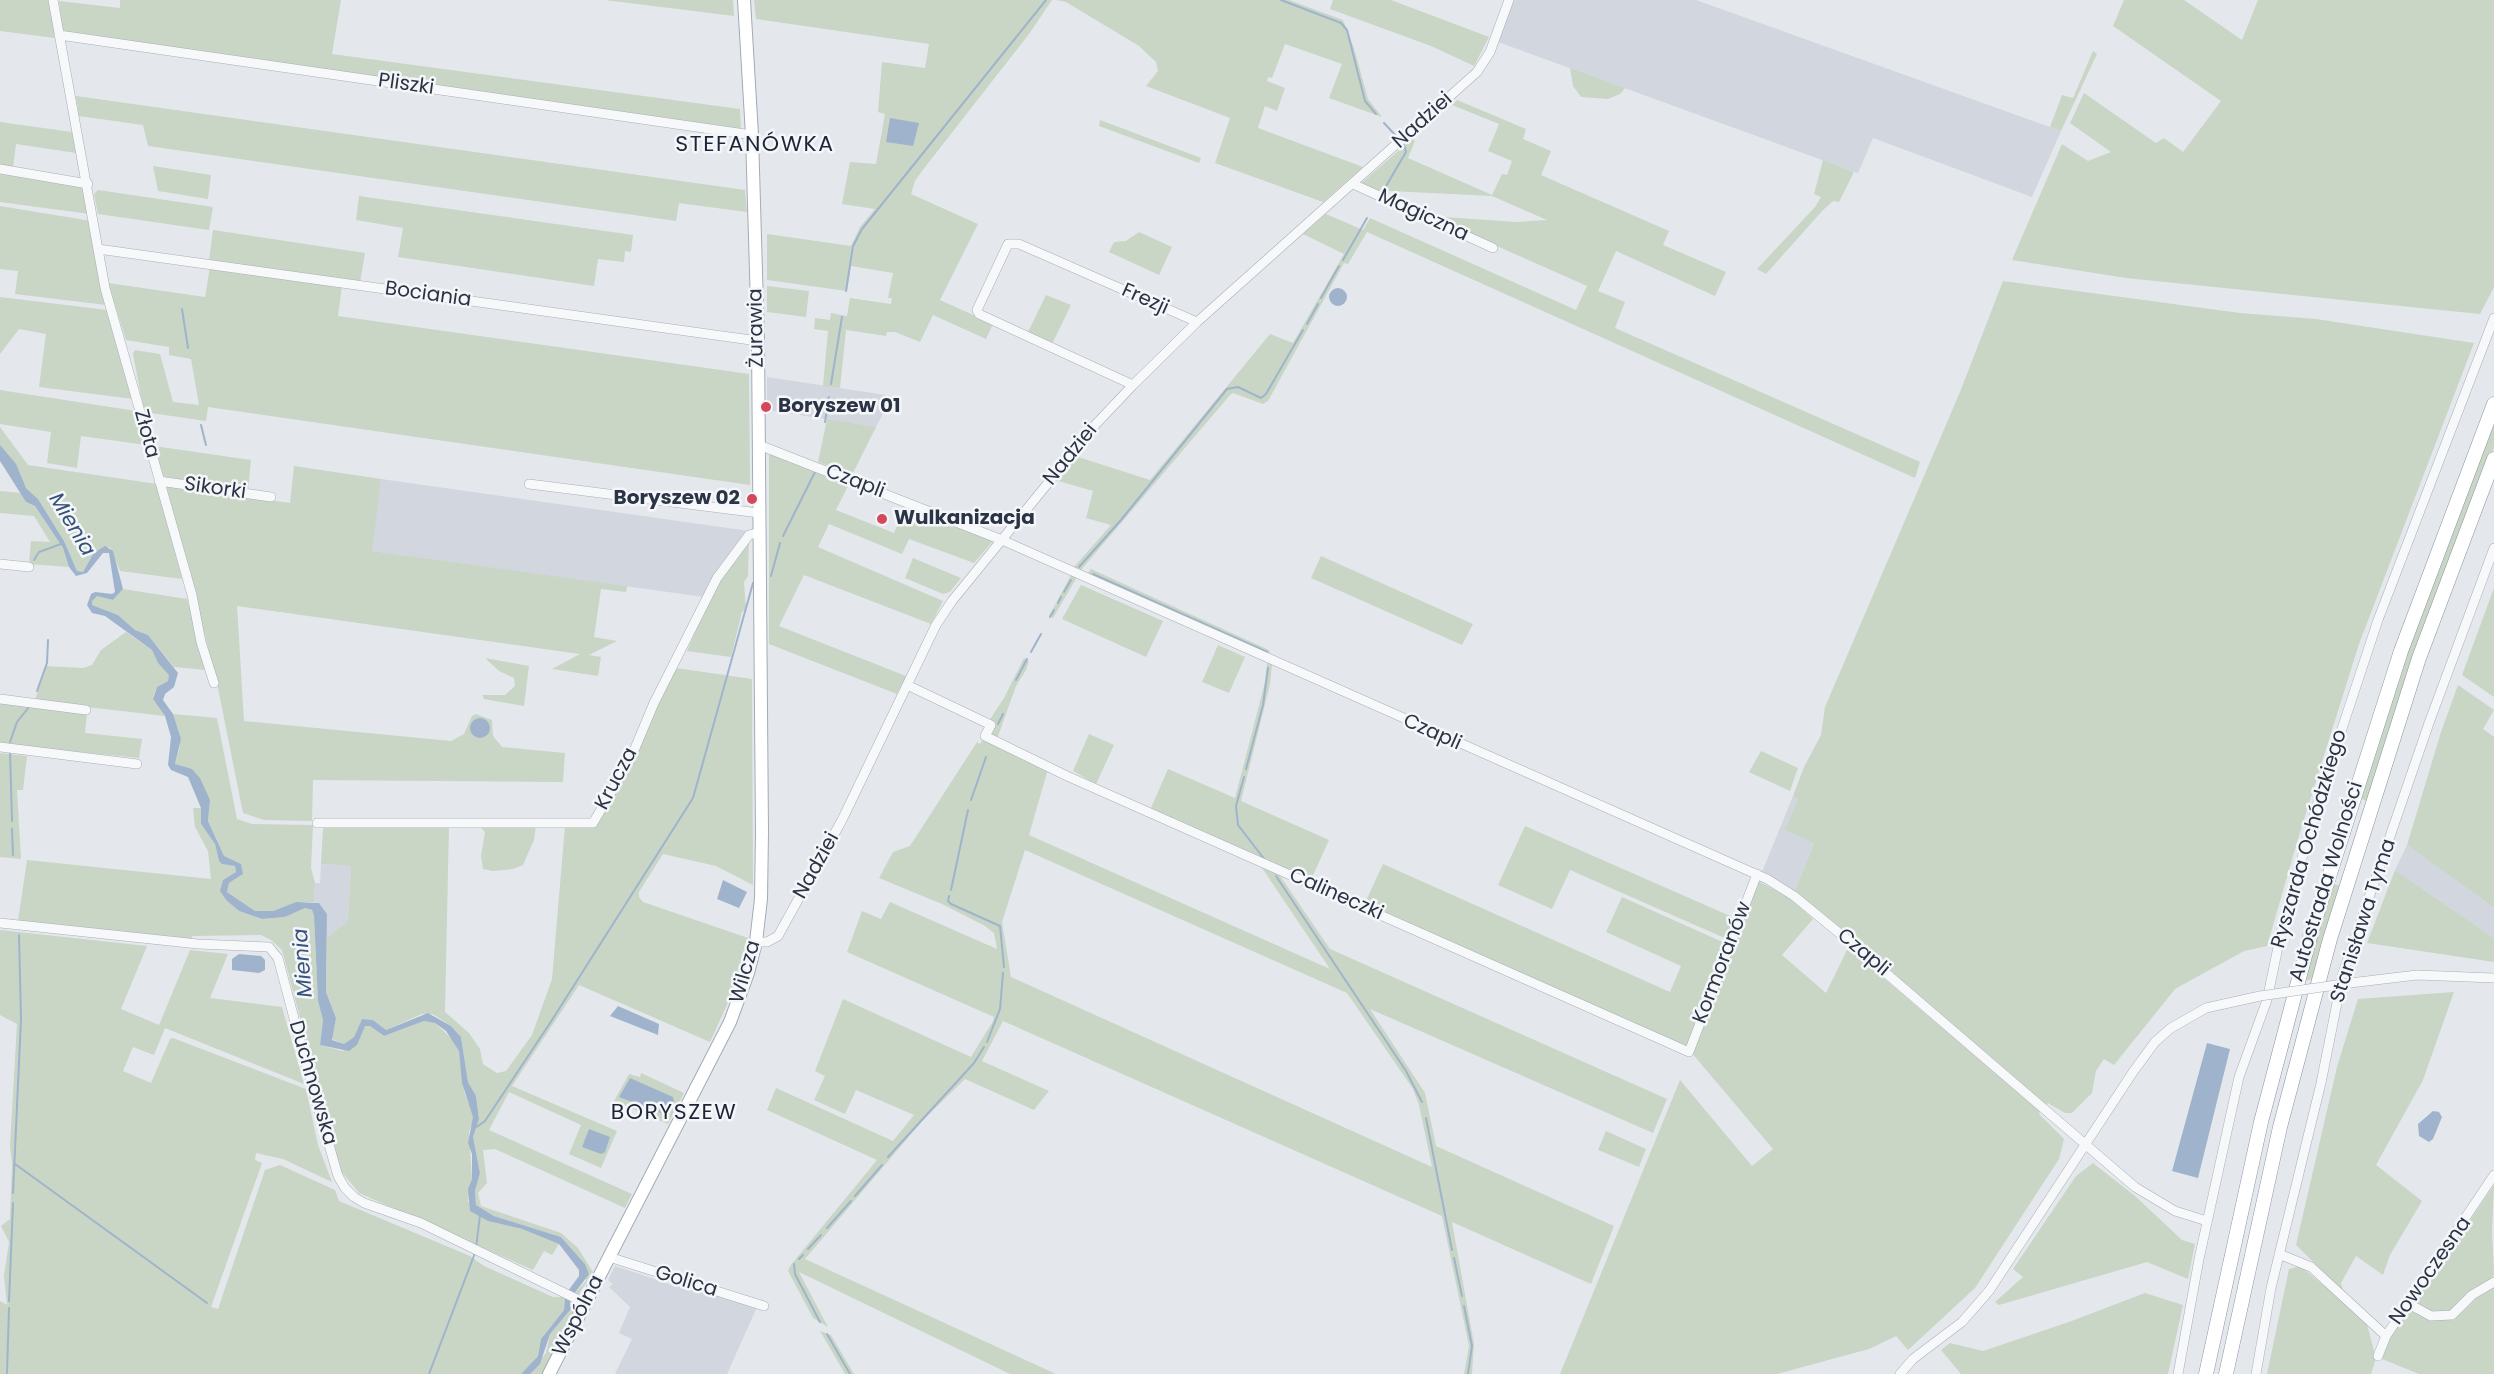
<!DOCTYPE html>
<meta charset="utf-8">
<style>
body{margin:0}
canvas{display:block;background:#e4e7ec}
</style>
<canvas width="2494" height="1374"></canvas>
<script>
const ctx = document.querySelector('canvas').getContext('2d');
ctx.lineJoin = 'round';
function paint(path, color) { ctx.fillStyle = color; ctx.fill(path, 'evenodd'); }
const shape = rows => new Path2D(rows.map(r => 'M' + r).join(''));
function strokePath(path, color, width, dash) { ctx.strokeStyle = color; ctx.lineWidth = width; ctx.lineCap = dash ? 'butt' : 'round'; ctx.setLineDash(dash || []); ctx.stroke(path); }
function label(font, color, halo, rows, align = 'center') {
  ctx.font = font + ' Poppins,sans-serif'; ctx.lineWidth = 5; ctx.setLineDash([]); ctx.textBaseline = 'middle'; ctx.strokeStyle = halo; ctx.fillStyle = color; for (const [text, x, y, turn = 0] of rows) {
    ctx.save(); ctx.translate(x, y); ctx.rotate((+turn || 0) * Math.PI / 180); ctx.textAlign = isNaN(turn) ? turn : align; if (halo) ctx.strokeText(text, 0, 0); ctx.fillText(text, 0, 0); ctx.restore();
  }
}
const built = shape([
 [1513,0,1696,0,2061,131,2032,197,1873,138,1858,173,1498,42],
 [767,377,892,396,876,427,767,410],
 [381,479,749,531,721,565,704,597,371,551],
 [1793,796,1826,812,1795,891,1762,872],
 [2407,845,2494,908,2494,938,2395,870],
 [321,864,351,866,348,922,327,938,327,914,319,903,314,902,315,883,320,883],
 [615,1266,679,1287,681,1282,757,1307,727,1374,615,1374,632,1339,619,1333,630,1307,609,1287,613,1284,608,1280]
]);
const green = shape([
 [0,0,50,0,55,38,0,31],
 [120,0,341,0,332,54,740,109,741,131,66,32,62,28,59,1,120,8],
 [603,0,733,0,734,16,605,0],
 [754,0,1052,0,1029,34,922,171,915,181,911,194,978,224,940,300,993,324,986,339,933,315,920,342,895,332,887,332,886,336,846,330,840,388,823,386,828,331,814,329,815,318,830,320,831,313,847,316,850,298,891,304,892,298,888,298,893,273,851,266,847,291,767,280,767,234,851,246,860,227,875,209,842,204,850,162,876,164,885,114,878,112,882,62,925,68,929,44,756,19],
 [1056,0,1289,0,1343,20,1354,48,1368,99,1382,117,1329,98,1342,64,1285,44,1272,78,1268,77,1267,81,1285,88,1277,111,1265,106,1258,128,1363,167,1323,202,1215,163,1230,118,1146,86,1158,71,1156,62,1139,46,1066,2],
 [1333,0,1391,0,1489,37,1474,66,1431,46,1330,9],
 [2124,0,2184,0,2242,40,2258,0,2494,0,2494,287,2480,314,2126,278,2012,260,2062,144,2088,161,2111,152,2070,123,2084,93,2156,143,2164,138,2183,152,2221,101,2113,26],
 [2093,51,2097,54,2061,131,2050,127,2062,95,2073,98],
 [1570,68,1625,88,1620,94,1608,99,1581,97,1573,86],
 [76,96,745,190,747,212,679,203,676,221,148,146,143,125,79,116],
 [1457,100,1526,129,1523,139,1551,151,1541,175,1669,231,1663,245,1726,272,1715,296,1616,251,1598,291,1625,302,1615,328,1920,462,1915,478,1367,232,1348,264,1344,263,1268,401,1263,404,1233,393,1230,395,1081,570,1074,567,1111,525,1086,518,1093,491,1055,480,1075,456,1150,480,1270,334,1293,343,1344,254,1303,234,1326,214,1363,230,1370,218,1576,310,1587,286,1429,216,1516,222,1547,220,1492,196,1370,190,1359,185,1412,139,1415,141,1408,158,1492,195,1502,174,1507,175,1512,161,1488,151,1499,124,1452,105],
 [1100,120,1201,158,1199,163,1099,126],
 [0,122,72,132,76,153,16,144,13,167,0,166],
 [1823,160,1854,172,1839,202,1833,201,1823,210,1766,274,1757,269,1815,207,1821,197,1814,194],
 [153,166,211,175,208,199,158,191],
 [0,174,84,186,90,214,0,202],
 [98,190,213,207,209,230,98,214,94,194],
 [359,196,633,235,631,252,625,251,624,262,598,259,594,286,398,257,403,228,356,220],
 [0,206,91,221,106,305,15,294,18,271,0,269],
 [213,230,365,253,360,283,209,261],
 [1139,232,1172,247,1159,275,1109,252,1114,242,1126,241],
 [210,267,342,286,338,316,749,374,750,485,208,407,206,421,144,412,133,354,135,350,160,354,173,402,199,405,191,359,169,355,169,347,126,340,108,283,205,297],
 [2003,281,2240,313,2316,319,2474,343,2359,644,2300,832,2267,946,2244,951,2175,989,2114,1065,2104,1059,2096,1071,2092,1093,2072,1113,2065,1113,2048,1103,2046,1105,1795,891,1814,843,1785,830,1798,799,1793,796,1804,767,1821,735,1825,707,1960,392],
 [767,286,809,291,806,317,767,312],
 [1046,295,1071,305,1052,344,1027,334],
 [0,297,107,310,133,399,39,387,46,334,19,329,0,354],
 [0,390,136,411,146,445,81,436,77,468,47,463,51,432,0,424],
 [2494,416,2494,447,2441,586,2367,801,2356,797,2391,693],
 [827,419,876,427,852,475,818,462],
 [0,427,28,465,157,484,182,579,120,571,110,547,93,554,83,572,77,571,64,541,38,499,26,488,0,445],
 [154,446,251,460,248,491,168,478,162,475],
 [769,452,849,484,836,510,894,533,905,506,993,541,974,563,909,539,902,554,829,524,818,547,943,601,931,624,804,575,779,626,906,676,897,694,769,644],
 [294,466,381,479,372,551,627,586,626,592,601,589,594,637,617,641,589,655,601,657,598,676,552,669,580,654,237,606,244,721,451,741,464,734,472,716,476,714,492,720,493,736,502,747,565,753,563,782,313,780,312,821,264,820,243,813,215,673,165,485,290,503],
 [0,491,21,493,26,502,35,506,63,548,69,567,29,564,31,541,50,542,34,516,0,513],
 [749,540,748,576,744,582,746,609,742,612,731,657,687,651,718,580],
 [1321,556,1473,624,1462,645,1311,578],
 [913,558,961,578,950,592,943,594,905,578],
 [1091,569,1269,650,1270,654,1088,573],
 [1071,575,1077,577,1053,618,1049,616],
 [1081,585,1163,621,1146,657,1062,619],
 [2494,588,2494,697,2462,675],
 [123,589,187,599,206,670,174,667,148,635,135,630,118,615,92,605,91,601,97,596,113,600],
 [126,632,152,650,158,663,170,675,168,681,157,687,154,694,153,699,165,716,35,701,45,666,83,668,92,665,101,650],
 [1218,645,1245,657,1229,693,1202,682],
 [485,658,529,666,524,706,484,699,482,695,505,695,515,686,514,678,499,671],
 [1024,658,1029,661,1026,670,1016,686,997,739,991,736,989,721,1004,698],
 [1267,663,1272,665,1270,684,1241,801,1329,840,1310,882,1151,808,1168,769,1235,798,1265,682],
 [676,668,752,679,753,885,716,866,663,854,639,892,639,897,643,902,748,938,744,963,736,985,710,1042,579,985,512,1086,617,1131,601,1168,569,1154,581,1125,509,1092,489,1130,632,1194,625,1208,495,1149,483,1150,487,1183,478,1193,481,1206,561,1233,578,1248,593,1272,578,1296,574,1294,586,1281,585,1264,561,1237,494,1216,476,1205,475,1191,480,1173,473,1137,479,1119,476,1096,468,1082,461,1037,451,1026,433,1014,422,1014,386,1030,373,1020,362,1019,354,1037,344,1044,332,1039,336,1018,326,992,327,938,348,921,351,866,321,864,323,829,326,825,449,825,445,1012,469,1033,480,1049,483,1064,497,1073,506,1071,532,1035,552,979,565,826,594,826,635,753],
 [2458,685,2494,710,2483,729,2494,737,2494,908,2407,845,2441,732],
 [0,702,87,713,85,733,142,739,139,758,0,744],
 [173,714,217,718,237,819,252,824,313,825,311,868,315,883,314,902,296,902,273,911,255,911,227,892,229,883,243,874,224,856,208,821,210,800,175,764,180,746],
 [1089,734,1114,745,1096,784,1073,771],
 [983,740,1048,769,1029,835,1330,969,1258,862,1276,870,1330,949,1667,1099,1653,1133,1370,1009,1425,1093,1436,1146,1614,1226,1591,1284,1452,1222,1474,1344,1472,1374,1464,1374,1469,1346,1442,1216,1003,1021,982,1061,1049,1091,1034,1110,965,1079,923,1120,805,1259,1056,1374,1010,1374,799,1272,828,1327,813,1318,788,1271,790,1266,877,1160,767,1110,776,1088,893,1141,914,1115,856,1090,845,1114,814,1100,825,1076,815,1071,843,999,971,1057,993,1021,994,1017,847,952,862,911,881,919,890,902,997,949,994,933,985,926,942,904,879,878,893,852,910,846,977,742,980,744],
 [1025,850,1347,993,1413,1089,1419,1105,1432,1167,1011,977,1002,922],
 [1761,751,1798,768,1790,791,1749,772],
 [0,753,27,756,23,790,17,790,21,859,0,857],
 [193,808,201,808,201,824,215,844,219,861,223,864,235,866,236,872,223,880,227,901,239,911,262,919,285,917,305,908,312,910,314,916,318,1001,323,1020,320,1045,343,1051,365,1026,370,1026,384,1036,424,1021,435,1023,455,1042,459,1051,464,1092,474,1117,469,1132,472,1179,468,1201,488,1221,522,1229,559,1244,552,1255,544,1251,533,1270,359,1193,341,1171,282,950,271,940,261,935,192,936,192,939,18,921,27,860,211,879,208,851,195,827],
 [536,825,534,840,523,865,513,869,493,871,483,869,481,856,485,832,479,826],
 [1525,826,1737,919,1729,940,1570,870,1552,909,1498,885],
 [1383,864,1670,992,1681,966,1606,932,1622,897,1727,944,1689,1043,1685,1046,1365,903],
 [2395,870,2494,938,2494,962,2367,943],
 [1758,881,1791,899,1813,919,1782,955,1826,993,1848,948,2040,1111,2039,1114,2064,1139,2059,1159,1975,1288,1908,1350,1896,1336,1869,1349,1777,1374,1560,1374,1680,1080,1752,1166,1773,1149,1691,1052],
 [2330,883,2341,886,2314,979,2302,981],
 [0,930,147,946,121,1009,159,1025,190,950,228,954,210,998,282,1007,304,1084,165,1028,154,1055,133,1047,123,1071,151,1083,170,1039,173,1038,306,1089,318,1145,332,1182,283,1159,256,1153,255,1160,262,1163,211,1307,218,1309,265,1170,280,1165,335,1190,339,1201,470,1256,484,1266,553,1297,565,1297,564,1310,541,1339,538,1356,521,1374,0,1374,0,1301,7,1305,4,1276,9,1242,1,1226,10,1219,12,1163,10,1146,17,1024,0,1015],
 [2454,992,2423,1080,2376,1165,2422,1201,2390,1255,2383,1275,2356,1256,2341,1283,2343,1291,2296,1245,2337,1067,2358,999],
 [641,1073,684,1093,668,1124,614,1101,629,1074,640,1077],
 [1606,1131,1646,1149,1639,1167,1598,1150],
 [2093,1163,2135,1196,2182,1240,2195,1244,2188,1279,2147,1262,1999,1305,1995,1302,2023,1277,2013,1269,2076,1176],
 [2494,1185,2492,1231,2494,1274,2492,1279,2474,1288,2451,1311,2433,1313,2420,1306,2416,1300],
 [2300,1266,2366,1321,2376,1358,2371,1374,2267,1374,2289,1269],
 [2494,1286,2494,1374,2419,1374,2382,1359,2387,1340,2410,1309,2429,1320,2450,1319,2462,1312,2484,1290],
 [2145,1293,2183,1305,2168,1374,1961,1374,1941,1350,1950,1343,1983,1351,2069,1322],
 [570,1301,579,1306,545,1374,530,1374,546,1353,550,1334,571,1309],
 [820,1331,831,1335,854,1374,845,1374]
]);
const water = shape([
 [890,118,919,123,913,146,886,142],
 '1329 297a9 9 0 1 1 18 0a9 9 0 1 1-18 0Z',
 [0,445,16,464,26,488,38,499,64,541,77,571,83,572,93,554,100,549,105,546,113,551,123,589,113,600,97,596,92,601,92,605,118,615,135,630,148,635,178,673,174,687,165,694,163,700,173,714,181,739,175,764,192,769,200,778,210,800,208,821,224,856,241,864,243,874,229,883,227,892,255,911,273,911,296,902,319,903,327,914,326,992,336,1018,332,1040,344,1044,354,1037,362,1019,373,1020,386,1030,428,1013,451,1026,461,1037,468,1082,476,1096,479,1119,473,1137,480,1173,475,1191,476,1205,494,1216,561,1237,585,1264,589,1274,574,1294,568,1291,579,1276,579,1270,559,1244,522,1229,488,1221,470,1211,468,1189,472,1179,472,1154,468,1143,473,1117,462,1083,459,1051,446,1031,435,1023,424,1021,384,1036,370,1026,365,1026,357,1045,349,1051,320,1045,323,1020,318,1001,314,916,312,910,305,908,285,917,262,919,239,911,227,901,220,891,223,880,236,872,235,866,222,864,219,861,215,844,201,824,201,808,188,777,171,770,168,765,171,737,165,716,153,699,157,687,168,681,169,675,158,663,152,650,105,616,92,613,87,605,91,594,95,592,112,594,115,592,109,553,103,553,87,573,76,576,69,567,63,548,35,506,26,502,0,461],
 '470 728a10 10 0 1 1 20 0a10 10 0 1 1-20 0Z',
 [723,880,747,892,739,908,717,899],
 [239,954,261,956,265,960,265,970,259,973,232,970,232,959],
 [618,1006,659,1024,658,1035,610,1016],
 [2207,1043,2230,1049,2198,1178,2172,1171],
 [630,1078,673,1097,674,1101,666,1115,619,1097],
 [2433,1111,2439,1112,2442,1117,2433,1139,2429,1142,2419,1136,2418,1124],
 [589,1129,610,1137,605,1152,601,1154,582,1147],
 [565,1297,570,1301,571,1309,550,1334,540,1364,530,1374,521,1374,538,1356,541,1339,564,1310]
]);
const stream = shape([
 [1281,0,1341,23,1347,30,1365,101,1376,114],
 [1384,123,1397,137],
 [1382,193,1406,152,1404,145],
 [1343,260,1367,218],
 [846,291,853,246,862,229,1046,0],
 [1321,298,1339,266],
 [182,309,188,348],
 [1307,324,1318,304],
 [831,384,842,317],
 [825,422,829,397],
 [201,425,206,445],
 [783,536,815,472],
 [34,560,39,552,61,544],
 [1079,567,1121,520,1227,389,1238,387,1261,398,1266,394,1303,330],
 [1093,574,1267,652],
 [771,576,780,543],
 [1064,592,1071,580],
 [1058,603,1061,597],
 [1050,617,1054,610],
 [1031,652,1041,634],
 [1016,680,1027,659],
 [37,691,47,663,48,640],
 [998,724,1003,714],
 [10,742,17,722,29,707],
 [10,752,12,821],
 [1246,769,1263,705,1268,668],
 [1244,777,1236,806,1238,825,1265,860],
 [971,800,986,757],
 [12,829,13,855],
 [1276,876,1406,1071,1422,1102],
 [951,890,968,810],
 [949,896,948,901,951,904,1000,926,1004,967],
 [987,1042,1000,1009,1003,973],
 [1426,1118,1452,1250],
 [475,1128,485,1121,552,1020,693,798,753,583],
 [888,1157,974,1063,984,1047],
 [15,1164,207,1303],
 [13,1193,21,1019,19,935],
 [855,1196,882,1165],
 [827,1228,851,1201],
 [476,1248,480,1215],
 [808,1249,821,1235],
 [1454,1258,1462,1296],
 [799,1259,803,1255],
 [794,1264,795,1274,820,1322],
 [9,1301,13,1203],
 [1464,1306,1472,1346,1468,1374],
 [827,1334,850,1374],
 [7,1373,9,1308],
 [429,1374,475,1253]
]);
const minor = shape([
 [53,0,105,288,192,595,201,642,214,683],
 [59,35,752,135],
 [0,169,88,184],
 [1353,184,1493,248],
 [98,249,758,341],
 [1133,385,979,314,977,310,1008,244,1019,244,1197,322],
 [759,445,1002,540,1767,879,1794,896,1844,937,2135,1187,2175,1211,2207,1221],
 [159,481,271,497],
 [529,484,759,513],
 [0,564,29,567],
 [907,685,991,725,985,736,1067,776,1689,1052,1757,874],
 [0,699,86,710],
 [0,747,137,764],
 [317,823,593,823,630,760,654,703,717,578,749,535,760,532],
 [0,923,198,944,269,947,278,958,312,1086,338,1176,345,1188,354,1197,364,1203,421,1223,585,1303],
 [756,942,767,942,778,936,842,820,936,625,952,601,1096,424,1133,385,1197,322,1477,72,1490,52,1509,0],
 [2350,983,2417,975,2494,978],
 [2279,1254,2311,1267,2386,1336],
 [609,1257,764,1306],
 [2409,1304,2431,1316,2452,1315,2472,1295,2494,1282],
 [2378,1356,2386,1336,2494,1175],
 [1900,1374,1913,1359,1962,1322,1989,1291,2133,1072,2155,1042,2171,1028,2206,1008,2260,996],
 [2178,1374,2199,1259,2239,1077,2267,1000,2282,928,2320,795,2378,620,2494,318],
 [2256,1374,2271,1288,2321,1083,2343,973,2429,723,2494,548]
]);
const major = shape([
 [549,1374,730,1022,748,973,756,942,761,899,762,832,758,341,752,135,744,0]
]);
const highway = shape([
 [2206,1374,2261,1122,2311,933,2401,651,2494,404],
 [2226,1374,2280,1127,2330,939,2419,658,2494,459]
]);
const minorBridge = shape([
 [2260,996,2350,983]
]);
const markers = [
 [766,407,6,"#d1495b"],
 [752,499,6,"#d1495b"],
 [882,519,6,"#d1495b"]
];
const streetNames = [
 ["Pliszki",406,85,8],
 ["Nadziei",1423,121,-42],
 ["Magiczna",1423,216,25],
 ["Bociania",428,295,8],
 ["Frezji",1145,300,24],
 ["Żurawia",757,328,-91],
 ["Złota",146,434,75],
 ["Nadziei",1071,455,-51],
 ["Czapli",855,482,21],
 ["Sikorki",215,489,8],
 ["Czapli",1432,733,24],
 ["Krucza",617,779,-62],
 ["Ryszarda Ochódzkiego",2310,839,-74],
 ["Nadziei",817,866,-61],
 ["Autostrada Wolności",2327,882,-73],
 ["Calineczki",1336,895,24],
 ["Stanisława Tyma",2364,921,-72],
 ["Czapli",1863,953,40],
 ["Kormoranów",1723,963,-69],
 ["Wilcza",746,972,-74],
 ["Duchnowska",312,1083,74],
 ["Nowoczesna",2431,1271,-55],
 ["Golica",686,1282,17],
 ["Wspólna",579,1316,-63]
];
const poiNames = [
 ["Boryszew 01",778,407],
 ["Boryszew 02",740,499,"right"],
 ["Wulkanizacja",894,519]
];
const waterNames = [
 ["Mienia",71,525,59],
 ["Mienia",304,963,-94]
];
const quarterNames = [
 ["STEFANÓWKA",755,145],
 ["BORYSZEW",674,1113]
];
paint(built, '#d2d6de');
paint(green, '#c9d6c5');
paint(water, '#9fb4cc');
strokePath(stream, '#9fb4cc', 2);
strokePath(minor, '#a9aeb7', 10);
strokePath(major, '#a3abb8', 14);
strokePath(highway, '#8b94a3', 15);
strokePath(minor, '#f7f8fa', 9);
strokePath(major, '#fff', 12);
strokePath(highway, '#fff', 14);
strokePath(minorBridge, '#a9aeb7', 10, []);
strokePath(minorBridge, '#f7f8fa', 9);
for (const [x, y, r, color] of markers) { const dot = new Path2D(); dot.arc(x, y, r, 0, 2 * Math.PI); ctx.fillStyle = color; ctx.fill(dot); strokePath(dot, '#f4f6f9', 2); }
label('20px', '#2b3445', '#f4f6f9', streetNames);
label('bold 20px', '#2b3445', '#f4f6f9', poiNames, 'left');
label('italic 21px', '#34527a', '#f4f6f9', waterNames);
ctx.letterSpacing = '1.5px';
label('22px', '#1d2536', '#f4f6f9', quarterNames);
ctx.letterSpacing = '0px';
</script>
